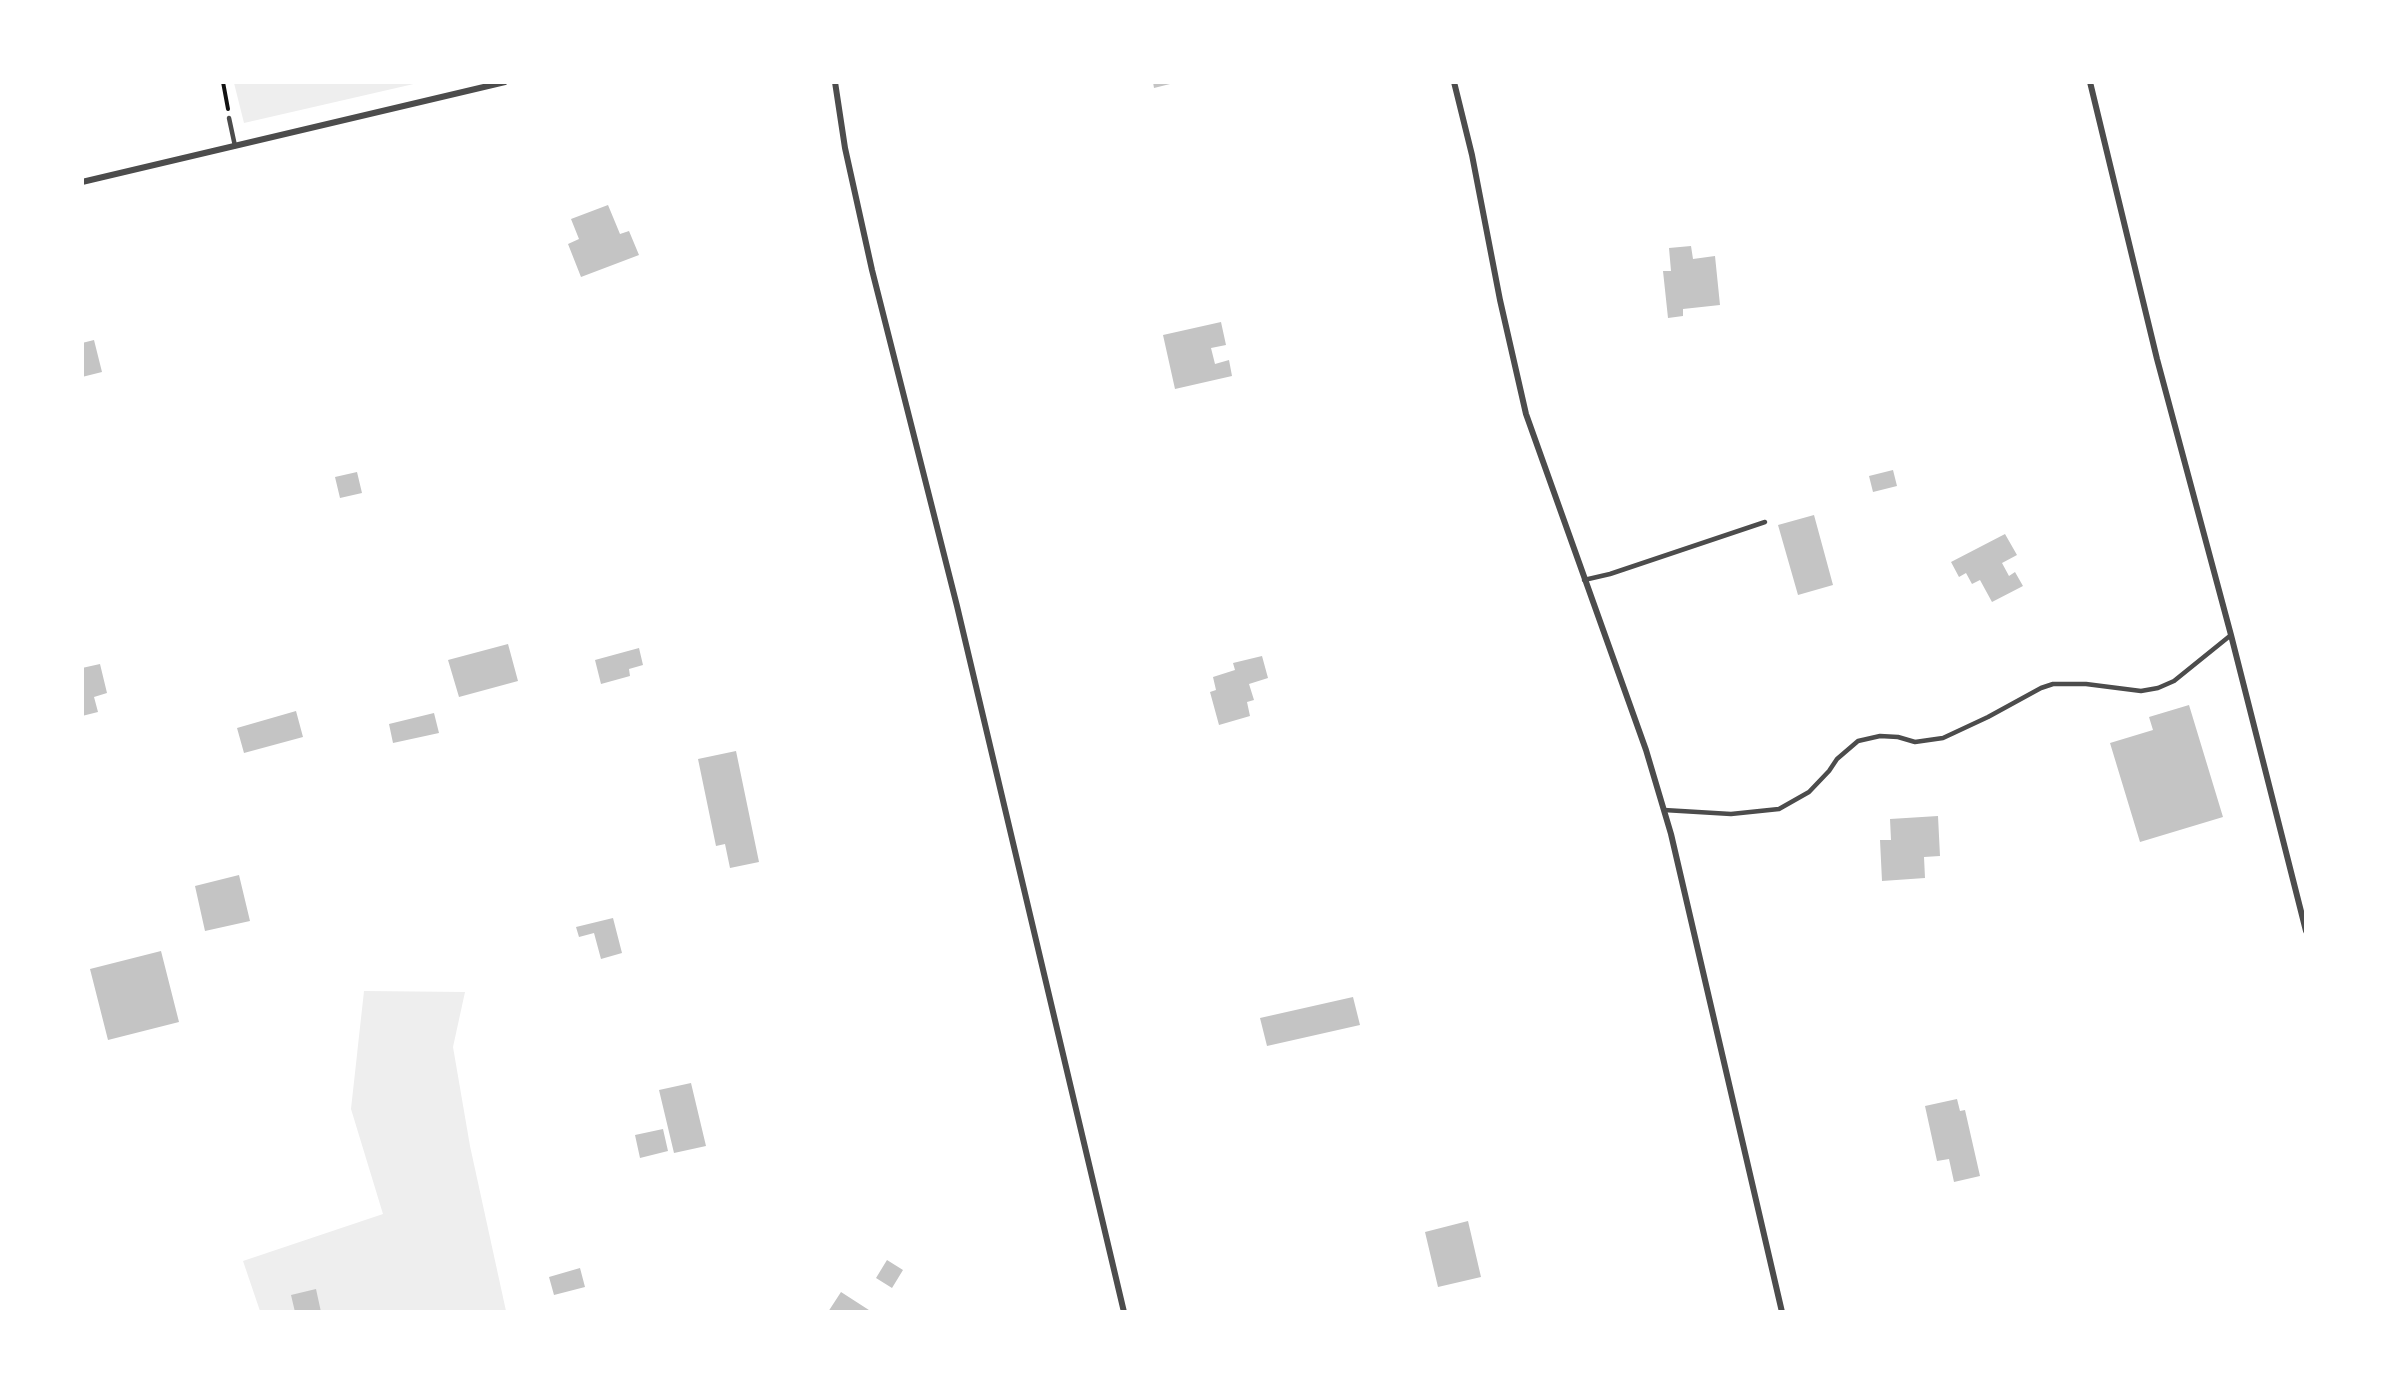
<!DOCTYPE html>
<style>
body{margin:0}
#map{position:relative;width:2388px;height:1394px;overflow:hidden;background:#fff;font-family:Manrope,sans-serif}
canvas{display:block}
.frame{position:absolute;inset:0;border:84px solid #fff;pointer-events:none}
</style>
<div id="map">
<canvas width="2388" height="1394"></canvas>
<div class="frame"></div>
</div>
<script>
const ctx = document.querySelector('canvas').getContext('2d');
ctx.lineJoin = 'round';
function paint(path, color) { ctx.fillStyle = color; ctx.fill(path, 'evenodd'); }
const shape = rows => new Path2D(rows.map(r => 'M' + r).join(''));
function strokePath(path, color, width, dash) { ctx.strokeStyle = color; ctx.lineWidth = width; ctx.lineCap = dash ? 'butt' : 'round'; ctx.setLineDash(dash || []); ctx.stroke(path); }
const green = shape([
 [234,83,234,82,418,83,244,123],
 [364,991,465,992,453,1047,470,1146,506,1311,260,1311,243,1261,383,1214,351,1109]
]);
const building = shape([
 [1153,82,1174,82,1174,83,1154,88],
 [608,205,620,234,629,231,639,255,581,277,568,244,579,239,571,219],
 [1691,246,1693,259,1715,256,1720,305,1683,309,1683,316,1668,318,1663,271,1671,271,1669,248],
 [1221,322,1226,345,1211,348,1215,364,1229,360,1232,376,1175,389,1163,335],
 [94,340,102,372,82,377,82,343],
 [1893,470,1897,486,1873,492,1869,476],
 [357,472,362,493,340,498,335,477],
 [1814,515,1833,585,1798,595,1778,525],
 [2005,534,2017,555,2002,563,2009,576,2015,572,2023,586,1992,602,1980,580,1972,584,1966,573,1959,577,1951,562],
 [508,644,518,681,459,697,448,660],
 [639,648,643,665,629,669,630,676,601,684,595,660],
 [1262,656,1268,678,1249,684,1254,700,1247,702,1250,716,1219,725,1210,692,1216,690,1213,677,1235,670,1233,663],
 [100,664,107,693,94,697,98,712,82,716,82,668],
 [2189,705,2223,817,2140,842,2110,743,2153,730,2149,717],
 [296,711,303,737,244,753,237,728],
 [434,713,439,733,393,743,389,724],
 [736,751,759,862,730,868,725,844,716,846,698,759],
 [1938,816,1940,856,1924,857,1925,878,1882,881,1880,840,1891,840,1890,819],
 [239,875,250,921,205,931,195,886],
 [613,918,622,953,601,959,594,933,579,937,576,927],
 [161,951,179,1022,108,1040,90,969],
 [1353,997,1360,1025,1267,1046,1260,1018],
 [691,1083,706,1146,674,1153,659,1090],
 [1957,1099,1960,1111,1965,1110,1980,1176,1954,1182,1949,1159,1937,1161,1925,1106],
 [663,1129,668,1151,640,1158,635,1135],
 [1468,1221,1481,1277,1438,1287,1425,1232],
 [887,1260,903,1270,892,1288,876,1278],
 [580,1268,585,1287,554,1295,549,1277],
 [316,1289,321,1312,295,1312,291,1295],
 [841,1292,872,1312,828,1312]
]);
const path = shape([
 [223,82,228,109]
]);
const service = shape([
 [229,118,235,146],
 [1584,580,1610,574,1765,522],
 [1664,810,1731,814,1779,809,1809,792,1829,771,1837,759,1858,741,1880,736,1898,737,1915,742,1943,738,1988,717,2041,688,2053,684,2086,684,2141,691,2158,688,2174,681,2231,635]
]);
const minor = shape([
 [835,82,845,148,872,270,957,606,1124,1312],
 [1454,82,1472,155,1500,300,1526,414,1646,750,1671,834,1782,1312],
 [2090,82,2157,359,2231,635,2306,931],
 [82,182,505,82]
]);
paint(green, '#eee');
paint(building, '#c4c4c4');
strokePath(path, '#111', 4);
strokePath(service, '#4c4c4c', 4.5);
strokePath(minor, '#4c4c4c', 6);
</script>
